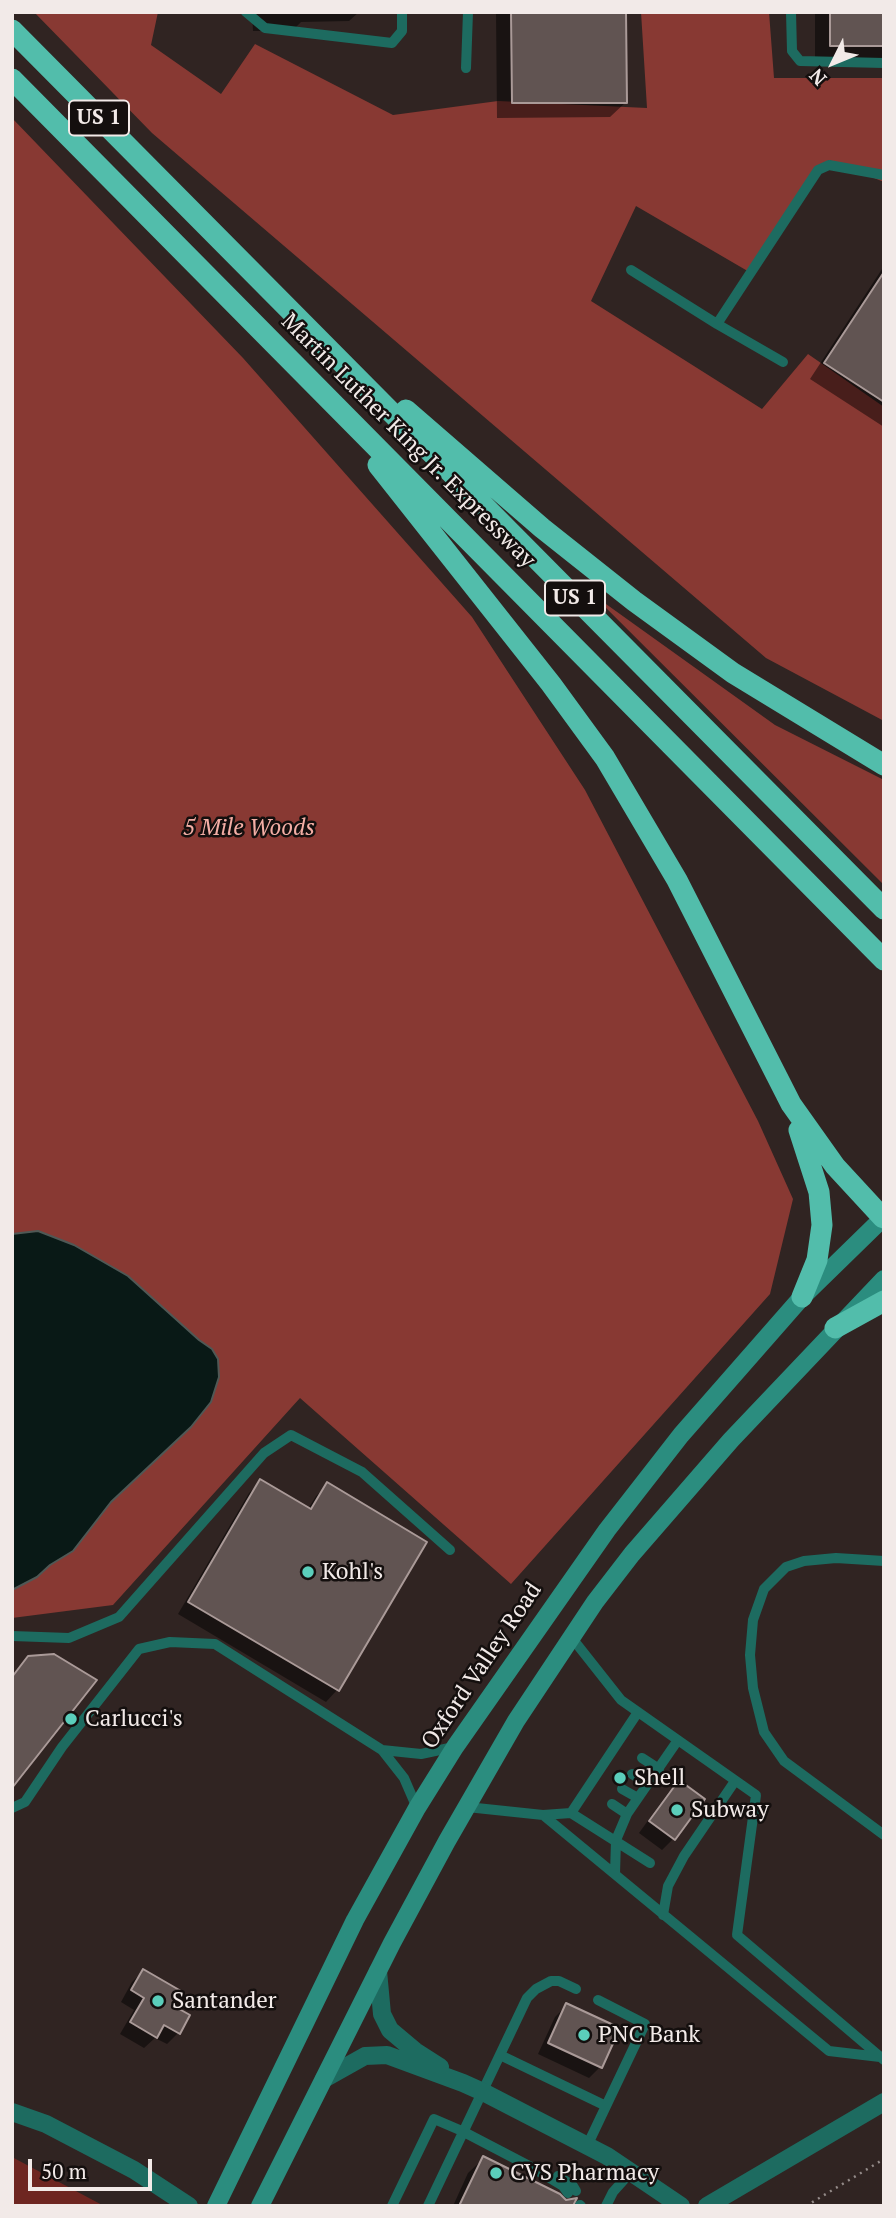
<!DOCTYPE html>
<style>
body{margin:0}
#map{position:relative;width:896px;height:2218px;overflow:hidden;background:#302422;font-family:"PT Serif",serif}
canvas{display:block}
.frame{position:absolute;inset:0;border:14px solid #f2eae8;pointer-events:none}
.north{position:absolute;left:798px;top:28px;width:70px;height:70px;-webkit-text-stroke:5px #140f0e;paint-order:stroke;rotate:227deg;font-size:19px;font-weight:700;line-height:28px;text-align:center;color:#f2eae8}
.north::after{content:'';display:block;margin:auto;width:24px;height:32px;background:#f2eae8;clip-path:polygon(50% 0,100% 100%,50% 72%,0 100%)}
.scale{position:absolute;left:28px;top:2159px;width:124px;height:32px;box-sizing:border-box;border:4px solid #f2eae8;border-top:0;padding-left:9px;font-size:21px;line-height:24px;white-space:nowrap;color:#f2eae8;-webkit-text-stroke:5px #140f0e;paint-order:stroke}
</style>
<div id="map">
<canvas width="896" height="2218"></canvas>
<div class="frame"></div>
<div class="north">N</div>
<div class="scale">50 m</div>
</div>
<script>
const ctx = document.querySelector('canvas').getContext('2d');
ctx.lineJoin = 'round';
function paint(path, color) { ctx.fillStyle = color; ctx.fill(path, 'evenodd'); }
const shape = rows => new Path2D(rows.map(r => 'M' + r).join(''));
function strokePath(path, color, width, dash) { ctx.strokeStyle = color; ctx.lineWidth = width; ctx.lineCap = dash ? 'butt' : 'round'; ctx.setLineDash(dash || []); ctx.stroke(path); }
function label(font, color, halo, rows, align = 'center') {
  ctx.font = font + ' "PT Serif",serif'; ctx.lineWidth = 5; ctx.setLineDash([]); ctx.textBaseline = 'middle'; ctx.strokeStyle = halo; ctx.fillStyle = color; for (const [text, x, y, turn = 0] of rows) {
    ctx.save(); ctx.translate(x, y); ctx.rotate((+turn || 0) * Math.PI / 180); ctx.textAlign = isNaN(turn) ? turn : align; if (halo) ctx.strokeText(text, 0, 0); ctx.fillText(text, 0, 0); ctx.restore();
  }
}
const green = shape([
 [12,2157,104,2206,12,2206]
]);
const forest = shape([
 [34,12,158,12,151,45,221,94,255,44,393,115,498,101,647,108,641,12,769,12,774,78,884,78,884,182,829,160,751,273,636,206,591,301,762,409,808,354,884,407,884,721,766,658,152,133],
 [12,118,243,358,472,617,585,790,758,1121,793,1199,770,1294,511,1584,300,1398,113,1605,12,1618],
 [592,594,775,725,884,780,884,885]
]);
const water = shape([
 [38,1231,74,1245,128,1276,199,1340,212,1349,218,1359,219,1377,211,1402,191,1427,111,1502,73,1551,50,1565,37,1577,12,1590,12,1234,38,1231]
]);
const shadow = shape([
 [252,12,359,12,349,21,301,22,292,31,253,31],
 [496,12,625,12,626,102,610,117,497,118],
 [815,12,884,12,884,61,815,61],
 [884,266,884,427,810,379],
 [261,1481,308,1509,316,1496,327,1485,425,1542,337,1690,326,1702,178,1614,249,1493],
 [679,1782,703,1799,673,1839,662,1850,639,1833,668,1793],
 [143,1971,178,2033,167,2044,155,2038,144,2048,120,2034,134,2010,121,2002,132,1982],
 [567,2005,600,2067,589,2078,538,2054,555,2017],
 [484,2158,571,2206,453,2206,468,2173]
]);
const building = shape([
 [511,12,626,12,627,103,512,103,511,12],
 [830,12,884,12,884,46,830,46,830,12],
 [884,272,884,402,824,363,884,272],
 [260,1479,311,1509,327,1482,427,1542,339,1691,188,1602,260,1479],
 [54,1654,97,1680,12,1788,12,1677,28,1656,54,1654],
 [679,1780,705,1799,675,1840,649,1821,679,1780],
 [143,1969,181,1991,172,2005,190,2015,180,2034,164,2025,157,2038,130,2022,144,1998,131,1990,143,1969],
 [566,2003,620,2028,602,2068,548,2043,566,2003],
 [483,2156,560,2194,566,2200,577,2198,573,2206,459,2206,483,2156]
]);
const path = shape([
 [806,2206,884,2159]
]);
const service = shape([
 [246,12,265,28,392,43,402,31,402,12],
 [791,12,792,51,800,61,884,63],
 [466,68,468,12],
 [631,270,717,324,818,170,829,165,884,175],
 [717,324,783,362],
 [884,1561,836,1558,804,1561,786,1567,764,1589,753,1620,750,1655,753,1688,764,1732,784,1761,884,1835],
 [12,1636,69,1638,119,1617,264,1453,291,1435,362,1472,450,1550],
 [572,1638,621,1700,756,1795,737,1935,884,2060],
 [382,1750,421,1754,454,1747],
 [642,1758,659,1769],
 [632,1774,648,1784],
 [622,1789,638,1798],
 [612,1804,627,1814],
 [467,1807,543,1815,571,1813,638,1712],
 [12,1808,25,1802,62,1747,139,1649,170,1642,215,1644,382,1750,404,1778,417,1808],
 [571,1813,650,1863],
 [543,1815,829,2051,880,2057],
 [615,1874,616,1840,627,1814,678,1740],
 [663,1915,668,1886,684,1856,735,1781],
 [500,2055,606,2106],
 [587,2146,645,2024,598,2000],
 [558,2176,573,2186,576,2191],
 [580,2205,581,2206],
 [392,2206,434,2119,462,2131,533,2168,563,2186,568,2193],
 [428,2206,527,1998,536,1989,551,1981,559,1981,576,1989],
 [606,2206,613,2192,631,2172]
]);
const minor = shape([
 [378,1971,382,2014,390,2030,415,2051,440,2067],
 [324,2079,365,2056,387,2055,463,2083,483,2092,607,2156,681,2206],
 [707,2206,884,2102]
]);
const tertiary = shape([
 [12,2112,46,2124,134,2170,189,2206]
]);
const secondary = shape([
 [216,2206,355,1920,417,1808,455,1747,607,1530,681,1435,802,1297,883,1218],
 [260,2206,392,1943,447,1841,516,1721,595,1602,632,1554,731,1440,884,1279]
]);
const motorway = shape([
 [12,30,884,909],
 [12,79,884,960],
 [406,410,542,528,634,601,733,673,884,765],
 [378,465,551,684,605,758,677,880,791,1104,835,1166,883,1218],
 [799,1130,819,1192,822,1225,817,1260,802,1297],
 [835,1328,884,1301]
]);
const markers = [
 [308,1572,7,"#5bcebb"],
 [71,1719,7,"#5bcebb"],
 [620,1778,7,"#5bcebb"],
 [677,1810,7,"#5bcebb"],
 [158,2001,7,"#5bcebb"],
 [584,2035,7,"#5bcebb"],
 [496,2173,7,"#5bcebb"]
];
const shields = [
 [99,118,60],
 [575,598,60]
];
const shieldNames = [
 ["US 1",99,118],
 ["US 1",575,598]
];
const streetNames = [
 ["Martin Luther King Jr. Expressway",408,441,45],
 ["Oxford Valley Road",482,1666,-56]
];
const parkNames = [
 ["5 Mile Woods",249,828]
];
const poiNames = [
 ["Kohl's",322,1572],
 ["Carlucci's",85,1719],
 ["Shell",634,1778],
 ["Subway",691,1810],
 ["Santander",172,2001],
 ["PNC Bank",598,2035],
 ["CVS Pharmacy",510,2173]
];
paint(green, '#6e2621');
paint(forest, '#883933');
paint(water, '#091916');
strokePath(water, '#4f5855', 2);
paint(shadow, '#0007');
paint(building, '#615452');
strokePath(building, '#aa9a98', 2);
strokePath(path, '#948b89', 2.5, [2, 5]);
strokePath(service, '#1d6b60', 10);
strokePath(minor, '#1d6b60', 18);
strokePath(tertiary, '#1d6b60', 18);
strokePath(secondary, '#2b8d7f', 18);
strokePath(motorway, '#52bdab', 21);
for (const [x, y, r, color] of markers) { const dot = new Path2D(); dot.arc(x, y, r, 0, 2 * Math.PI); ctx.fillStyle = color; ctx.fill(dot); strokePath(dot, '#140f0e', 2.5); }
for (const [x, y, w] of shields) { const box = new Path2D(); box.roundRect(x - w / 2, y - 17.5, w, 35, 5); ctx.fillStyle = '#140f0e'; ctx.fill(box); strokePath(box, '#f2eae8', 2); }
label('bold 21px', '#f2eae8', null, shieldNames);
label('23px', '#f2eae8', '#140f0e', streetNames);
label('italic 23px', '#f4aea5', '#140f0e', parkNames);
label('23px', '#f2eae8', '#140f0e', poiNames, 'left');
</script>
